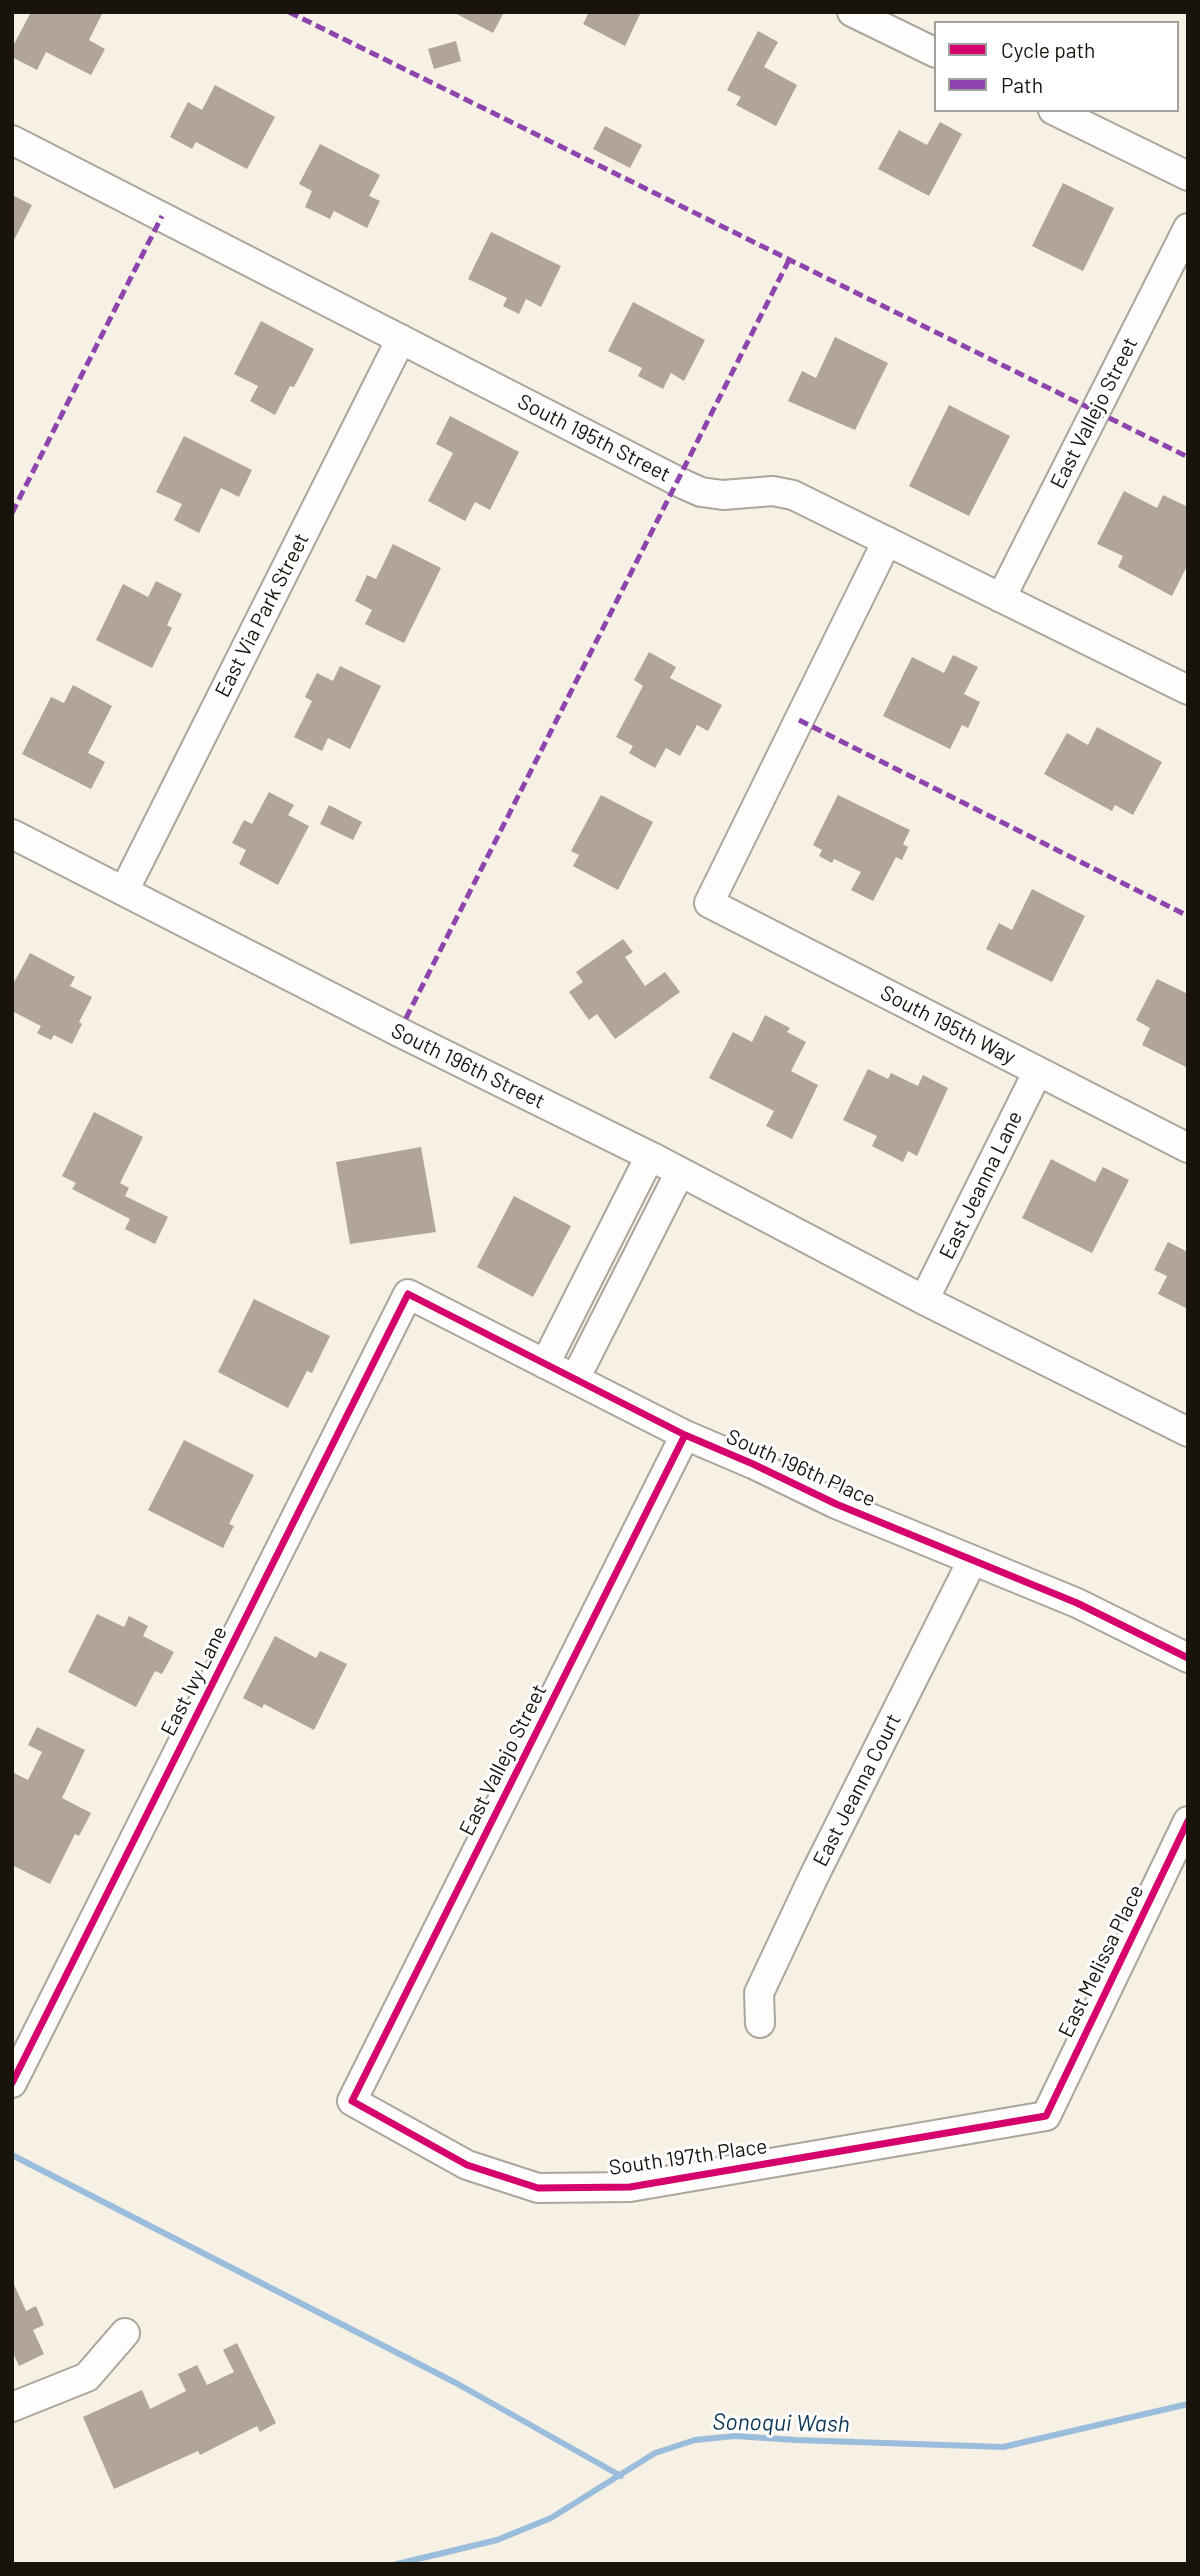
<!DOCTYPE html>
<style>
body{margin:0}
#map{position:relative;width:1200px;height:2576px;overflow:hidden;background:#f6f0e5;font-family:Barlow,sans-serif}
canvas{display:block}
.frame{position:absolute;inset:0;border:14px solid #18140c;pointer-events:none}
.legend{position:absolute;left:934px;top:21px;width:245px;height:91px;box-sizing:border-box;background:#fff;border:2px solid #a3a19e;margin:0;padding:9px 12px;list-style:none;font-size:21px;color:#18140c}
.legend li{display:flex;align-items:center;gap:14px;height:35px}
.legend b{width:35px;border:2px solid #a3a19e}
</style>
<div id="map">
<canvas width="1200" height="2576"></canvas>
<div class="frame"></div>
<ul class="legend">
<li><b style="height:9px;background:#d6006c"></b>Cycle path</li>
<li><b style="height:9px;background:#8e44ad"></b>Path</li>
</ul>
</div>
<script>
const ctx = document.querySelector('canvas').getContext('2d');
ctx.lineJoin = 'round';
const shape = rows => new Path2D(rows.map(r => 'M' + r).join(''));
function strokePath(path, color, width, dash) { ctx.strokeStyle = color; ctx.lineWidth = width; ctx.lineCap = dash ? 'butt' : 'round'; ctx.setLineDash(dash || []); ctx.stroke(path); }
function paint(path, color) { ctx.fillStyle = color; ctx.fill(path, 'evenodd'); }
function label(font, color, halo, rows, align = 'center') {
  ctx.font = font + ' Barlow,sans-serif'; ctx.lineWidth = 6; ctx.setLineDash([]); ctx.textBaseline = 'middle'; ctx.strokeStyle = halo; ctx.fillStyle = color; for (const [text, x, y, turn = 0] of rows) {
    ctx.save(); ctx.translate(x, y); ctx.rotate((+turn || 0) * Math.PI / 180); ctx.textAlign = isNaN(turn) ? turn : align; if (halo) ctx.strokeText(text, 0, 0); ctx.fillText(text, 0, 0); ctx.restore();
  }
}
const stream = shape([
 [12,2155,456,2383,621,2476],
 [397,2564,497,2540,551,2518,655,2453,695,2440,735,2436,796,2440,1003,2447,1188,2404]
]);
const building = shape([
 [31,12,103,12,89,40,105,49,91,75,46,52,37,70,12,57,12,48],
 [453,12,504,12,493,33],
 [589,12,641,12,625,46,583,24],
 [758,31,778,42,764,67,797,85,776,126,736,105,741,97,727,90],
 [456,41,461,61,434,69,428,49],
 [215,85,275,117,247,169,196,142,192,149,170,137,188,102,202,110],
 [940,122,962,134,929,196,878,169,899,130,927,145],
 [605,126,642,145,630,168,593,149],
 [320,144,380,175,369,196,380,201,367,228,334,211,330,219,305,207,312,191,299,184],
 [1063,183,1114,208,1083,271,1032,246],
 [12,195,32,205,12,244],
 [491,232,561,266,541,307,526,299,519,314,503,306,507,298,468,279],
 [633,302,705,340,684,381,671,373,663,389,638,376,642,368,608,351],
 [261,321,314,349,294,387,290,386,275,415,250,401,258,386,234,374],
 [835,337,888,363,855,430,788,401,802,371,816,378],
 [949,405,1010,436,969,516,909,486],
 [450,416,519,452,490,510,475,502,465,521,428,501,453,453,436,444],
 [184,436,252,470,239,497,221,488,199,533,174,520,182,504,156,492],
 [1124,491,1157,508,1163,495,1188,507,1188,564,1172,596,1118,567,1123,556,1097,544],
 [393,544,441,568,404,643,365,624,372,610,355,601,367,575,376,579],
 [156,581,182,594,167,625,172,628,152,668,96,640,123,584,148,597],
 [649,652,676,667,670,678,722,705,708,731,697,725,680,756,666,748,655,768,629,753,633,746,616,737,643,686,634,680],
 [953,655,978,667,964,694,980,702,968,728,962,725,950,749,883,716,912,657,944,673],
 [340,666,381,686,350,749,328,738,322,751,294,737,312,701,305,697,317,673,333,681],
 [73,685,112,706,88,753,105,762,91,789,22,754,51,697,64,703],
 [1097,727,1162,762,1133,815,1115,805,1112,811,1044,774,1067,733,1088,745],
 [269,792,294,805,288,815,309,826,278,885,239,864,246,850,232,843,244,820,252,824],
 [601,795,653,822,618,890,573,866,579,855,571,851],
 [838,795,910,830,903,844,908,847,902,860,896,857,873,901,851,890,861,872,834,859,832,863,819,856,822,850,813,845],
 [329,805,362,822,353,840,320,824],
 [1032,889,1085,916,1052,982,986,949,999,923,1012,930],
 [623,939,633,952,625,957,645,986,665,972,680,992,615,1039,597,1014,589,1020,569,992,583,982,576,972],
 [30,953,75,977,70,986,92,997,79,1022,82,1024,72,1044,54,1035,51,1040,37,1033,41,1026,12,1011,12,986],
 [1157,979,1188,994,1188,1068,1142,1045,1150,1028,1136,1020],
 [765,1015,790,1028,787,1032,806,1042,791,1071,818,1085,792,1139,766,1126,774,1111,709,1078,733,1032,752,1042],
 [868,1069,888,1079,891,1073,918,1086,923,1075,948,1088,917,1156,908,1151,903,1162,872,1146,877,1136,843,1120],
 [94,1112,143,1137,120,1183,129,1188,125,1196,168,1217,155,1244,125,1229,130,1219,72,1189,76,1183,62,1176],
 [421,1147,436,1232,350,1244,336,1162],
 [1051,1159,1095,1182,1103,1167,1129,1180,1092,1253,1022,1218],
 [514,1196,571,1226,533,1297,477,1267],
 [1168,1242,1188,1252,1188,1309,1158,1294,1167,1276,1154,1270],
 [254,1299,330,1336,312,1373,307,1371,288,1408,218,1372],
 [184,1440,254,1475,229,1524,234,1526,223,1548,148,1510],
 [97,1614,124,1627,129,1616,148,1626,143,1636,174,1652,162,1674,155,1671,136,1707,68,1672],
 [275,1636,316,1658,320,1651,347,1664,314,1730,264,1704,262,1708,243,1698],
 [37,1727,85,1750,62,1798,91,1813,79,1836,75,1834,50,1884,12,1865,12,1772,28,1780,42,1752,28,1745],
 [12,2280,26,2311,36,2306,44,2325,33,2330,44,2354,19,2366,12,2351],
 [237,2343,276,2423,260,2432,257,2426,200,2455,198,2451,114,2489,83,2417,142,2390,150,2409,186,2391,178,2374,197,2365,207,2385,234,2372,223,2350]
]);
const minor = shape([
 [852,12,936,53],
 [1053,110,1188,176],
 [12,140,685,485,701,492,723,495,773,491,793,495,1188,690],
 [887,541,709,903,1188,1148],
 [1001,598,1188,228],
 [12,834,399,1032,650,1156,924,1300,1188,1432],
 [124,891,401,339],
 [924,1300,1038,1071],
 [545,1364,650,1156],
 [575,1379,680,1172],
 [685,1435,352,2101,467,2165,538,2188,630,2187,1046,2116,1188,1821],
 [760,2023,759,1993,815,1874,972,1561],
 [12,2083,408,1294,685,1435,753,1464,836,1504,1077,1603,1188,1658],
 [12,2407,87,2377,125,2333]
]);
const quiet = shape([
 [289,12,1188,457],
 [12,513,162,216],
 [799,720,1188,916],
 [399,1032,789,260]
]);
const cycleway = shape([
 [685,1435,352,2101,467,2165,538,2188,630,2187,1046,2116,1188,1821],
 [12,2083,408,1294,685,1435,753,1464,836,1504,1077,1603,1188,1658]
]);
const streetNames = [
 ["East Vallejo Street",1094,413,-63],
 ["South 195th Street",594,438,27],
 ["East Via Park Street",262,615,-63],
 ["South 195th Way",948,1025,27],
 ["South 196th Street",468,1066,26],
 ["East Jeanna Lane",981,1185,-64],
 ["South 196th Place",801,1468,24],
 ["East Ivy Lane",194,1681,-63],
 ["East Vallejo Street",503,1760,-63],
 ["East Jeanna Court",857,1790,-63],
 ["East Melissa Place",1101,1961,-64],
 ["South 197th Place",688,2157,-8]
];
const waterNames = [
 ["Sonoqui Wash",781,2423,1]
];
strokePath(stream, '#9bbddc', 6);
paint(building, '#b1a597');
strokePath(minor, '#aba69d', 32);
strokePath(minor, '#fefdfb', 28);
strokePath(quiet, '#8e44ad', 5, [10, 5]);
strokePath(cycleway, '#d6006c', 7);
label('21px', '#18140c', '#fff', streetNames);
label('italic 23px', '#0f3556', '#fff', waterNames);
</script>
